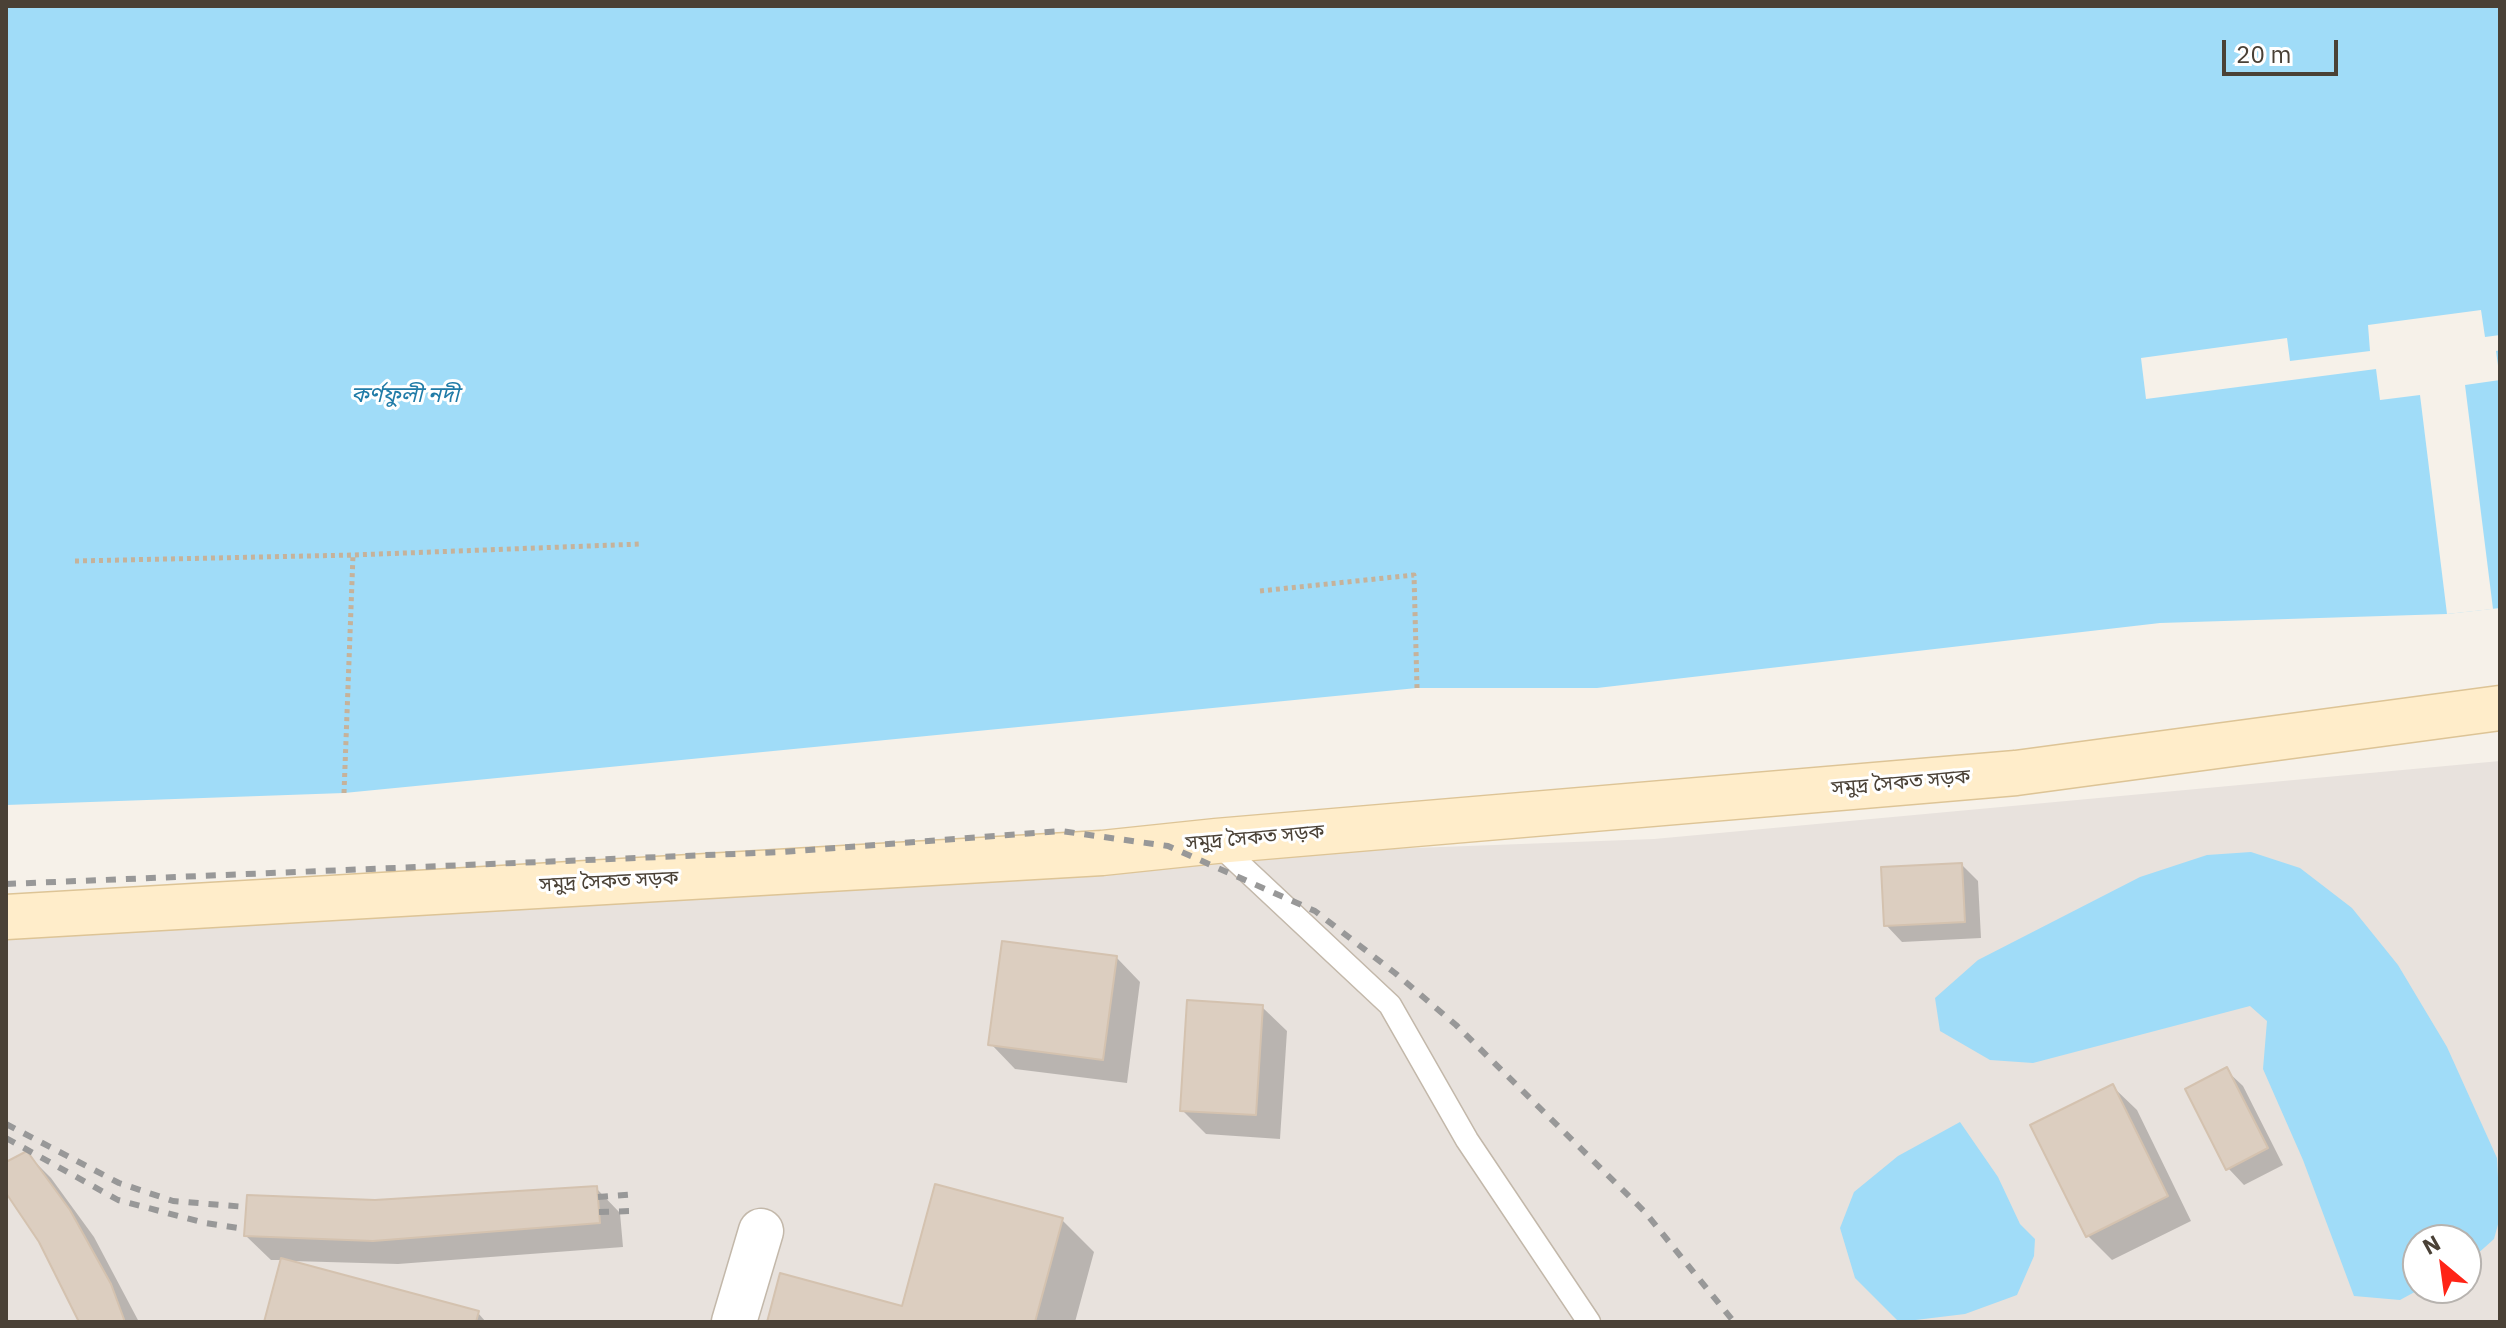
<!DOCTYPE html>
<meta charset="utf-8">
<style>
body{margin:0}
#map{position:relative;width:2506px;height:1328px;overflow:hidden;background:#f6f1e9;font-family:"IBM Plex Sans",sans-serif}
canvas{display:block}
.frame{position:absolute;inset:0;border:8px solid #4a4136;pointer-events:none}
.north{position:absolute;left:2402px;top:1224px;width:80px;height:80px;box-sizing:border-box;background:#fff;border:2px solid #b7b3af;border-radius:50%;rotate:331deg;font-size:22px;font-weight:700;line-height:32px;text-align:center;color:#4a4136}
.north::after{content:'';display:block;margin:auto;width:28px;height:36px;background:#ff2417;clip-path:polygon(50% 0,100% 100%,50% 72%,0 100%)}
.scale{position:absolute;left:2222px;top:40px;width:116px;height:36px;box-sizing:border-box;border:4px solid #4a4136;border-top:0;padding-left:10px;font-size:24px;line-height:28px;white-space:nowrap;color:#4a4136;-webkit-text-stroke:6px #fff;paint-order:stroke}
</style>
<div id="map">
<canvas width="2506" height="1328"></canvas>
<div class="frame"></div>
<div class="north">N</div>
<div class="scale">20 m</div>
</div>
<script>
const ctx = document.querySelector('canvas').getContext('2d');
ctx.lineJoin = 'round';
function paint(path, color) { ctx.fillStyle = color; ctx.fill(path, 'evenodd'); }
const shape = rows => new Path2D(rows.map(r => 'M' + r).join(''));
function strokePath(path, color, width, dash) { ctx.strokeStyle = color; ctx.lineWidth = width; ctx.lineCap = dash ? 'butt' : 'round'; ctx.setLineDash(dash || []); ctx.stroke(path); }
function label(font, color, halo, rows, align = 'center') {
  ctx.font = font + ' "IBM Plex Sans","Noto Sans Bengali",sans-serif'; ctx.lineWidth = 6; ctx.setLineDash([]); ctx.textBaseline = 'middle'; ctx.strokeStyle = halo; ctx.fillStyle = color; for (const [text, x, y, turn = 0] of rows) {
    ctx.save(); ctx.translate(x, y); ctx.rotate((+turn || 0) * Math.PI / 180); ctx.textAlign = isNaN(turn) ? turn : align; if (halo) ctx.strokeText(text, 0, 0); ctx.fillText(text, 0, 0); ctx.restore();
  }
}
const industrial = shape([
 [2500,761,2500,1322,6,1322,6,901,1654,839],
 [2418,1240,2466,1240,2466,1288,2418,1288]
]);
const water = shape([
 [6,6,2500,6,2500,608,2447,614,2160,623,1597,688,1417,688,344,793,6,805],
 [2251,852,2300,868,2352,908,2398,965,2447,1047,2497,1158,2500,1217,2494,1239,2466,1264,2466,1240,2418,1240,2418,1288,2422,1288,2400,1300,2354,1296,2303,1160,2263,1069,2267,1021,2250,1006,2033,1063,1990,1060,1940,1031,1935,998,1978,960,2140,877,2207,855],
 [1960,1122,1998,1177,2020,1224,2035,1239,2034,1256,2017,1295,1965,1314,1899,1322,1855,1278,1840,1228,1854,1192,1898,1156]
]);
const pier = shape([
 [2481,310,2485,337,2500,335,2500,350,2496,351,2500,380,2465,385,2493,609,2447,614,2420,395,2380,400,2376,369,2146,399,2141,358,2287,338,2290,361,2370,351,2368,325]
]);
const shadow = shape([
 [1962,865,1978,881,1981,938,1902,942,1886,925],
 [1116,957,1140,982,1127,1083,1015,1069,991,1044],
 [1262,1007,1287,1031,1280,1139,1206,1134,1182,1110],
 [2226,1070,2243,1086,2283,1165,2244,1185,2228,1168],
 [2112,1086,2137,1110,2191,1221,2112,1260,2088,1236],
 [26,1153,51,1178,94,1237,139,1322,81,1322,40,1241,6,1189,6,1165],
 [596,1188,620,1213,623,1247,398,1264,291,1261,478,1313,486,1322,266,1322,282,1260,271,1260,246,1236,375,1202],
 [1062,1220,1094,1252,1075,1322,769,1322,903,1308]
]);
const building = shape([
 [1962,863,1965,922,1884,926,1881,867,1962,863],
 [1002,941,1117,956,1103,1060,988,1045,1002,941],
 [1187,1000,1263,1005,1256,1115,1180,1111,1187,1000],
 [2227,1067,2268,1148,2226,1170,2185,1089,2227,1067],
 [2113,1084,2168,1196,2086,1237,2030,1125,2113,1084],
 [27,1151,70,1210,111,1284,125,1322,79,1322,39,1242,6,1193,6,1162,27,1151],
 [935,1184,1063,1218,1035,1322,767,1322,780,1273,902,1306,935,1184],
 [597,1186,600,1223,373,1241,244,1236,247,1195,375,1200,597,1186],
 [281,1258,479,1311,476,1322,264,1322,281,1258]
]);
const path = shape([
 [75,561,353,555,641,544],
 [1260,591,1414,575,1417,688],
 [344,793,353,555]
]);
const service = shape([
 [1216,842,1390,1005,1467,1140,1589,1322]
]);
const minor = shape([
 [734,1322,761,1231]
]);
const secondary = shape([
 [6,917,1102,853,1216,841,2016,773,2500,708]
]);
const rail = shape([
 [6,884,781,852,1061,831,1168,846,1315,911,1395,973,1456,1025,1644,1211,1734,1322],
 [6,1124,119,1183,173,1201,246,1207],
 [6,1138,118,1200,205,1223,245,1229],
 [598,1197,636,1194],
 [599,1212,633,1211]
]);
const streetNames = [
 ["সমুদ্র সৈকত সড়ক",1901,783,-5],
 ["সমুদ্র সৈকত সড়ক",1255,838,-5],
 ["সমুদ্র সৈকত সড়ক",609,882,-3]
];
const waterNames = [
 ["কর্ণফুলী নদী",405,396]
];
paint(industrial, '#e8e2dd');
paint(water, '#a0dcf8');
paint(pier, '#f6f1e9');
paint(shadow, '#0003');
paint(building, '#dccec0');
strokePath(building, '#d4c2af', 2);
strokePath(service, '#c3b8aa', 25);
strokePath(minor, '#c3b8aa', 47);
strokePath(secondary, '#ddc496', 47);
strokePath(path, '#c6b29a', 5, [4, 4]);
strokePath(service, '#fff', 22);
strokePath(minor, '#fff', 44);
strokePath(secondary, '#ffedca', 44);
strokePath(rail, '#989898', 6, [10, 10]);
label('20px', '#4a4136', '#fff', streetNames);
label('italic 22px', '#207ba7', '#fff', waterNames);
</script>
